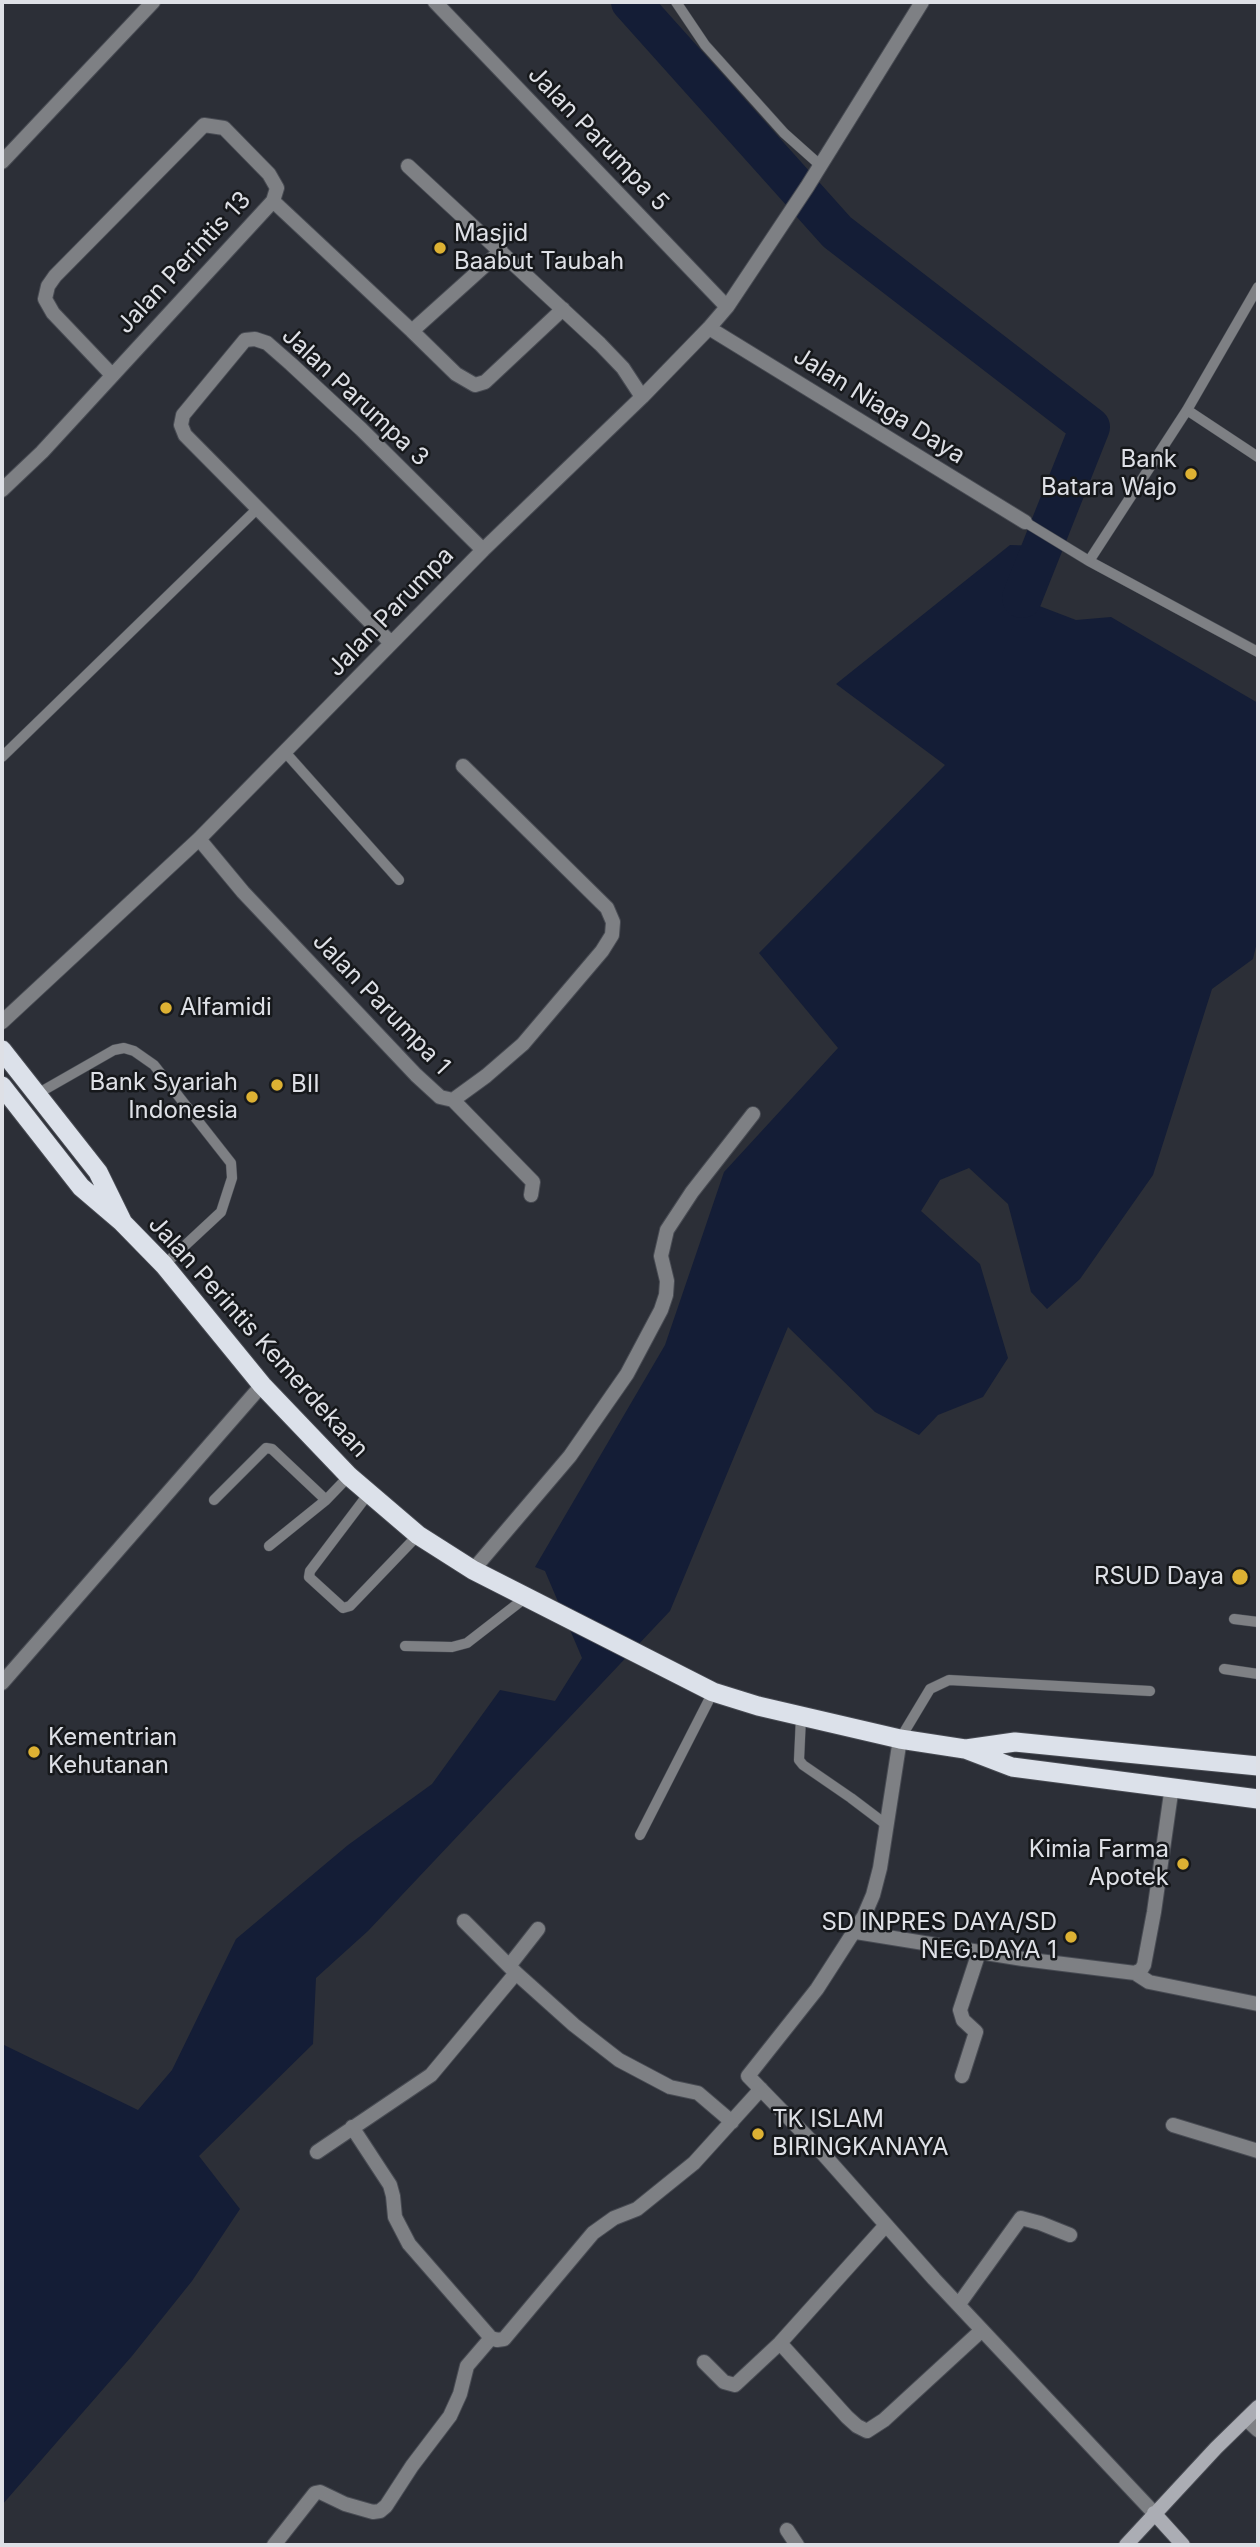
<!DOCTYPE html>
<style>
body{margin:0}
#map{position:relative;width:1260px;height:2547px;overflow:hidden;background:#2c2f37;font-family:Inter,sans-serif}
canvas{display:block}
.frame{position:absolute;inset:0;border:4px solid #dee0e6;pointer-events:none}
</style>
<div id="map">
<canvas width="1260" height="2547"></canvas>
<div class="frame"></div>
</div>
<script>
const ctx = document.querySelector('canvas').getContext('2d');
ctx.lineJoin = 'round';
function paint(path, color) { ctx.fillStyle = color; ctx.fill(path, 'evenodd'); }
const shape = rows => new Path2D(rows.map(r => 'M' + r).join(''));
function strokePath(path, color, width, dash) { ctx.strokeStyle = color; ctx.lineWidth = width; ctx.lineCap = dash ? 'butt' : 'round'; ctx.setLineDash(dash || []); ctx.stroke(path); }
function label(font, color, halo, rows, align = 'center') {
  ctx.font = font + ' Inter,sans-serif'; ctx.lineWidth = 5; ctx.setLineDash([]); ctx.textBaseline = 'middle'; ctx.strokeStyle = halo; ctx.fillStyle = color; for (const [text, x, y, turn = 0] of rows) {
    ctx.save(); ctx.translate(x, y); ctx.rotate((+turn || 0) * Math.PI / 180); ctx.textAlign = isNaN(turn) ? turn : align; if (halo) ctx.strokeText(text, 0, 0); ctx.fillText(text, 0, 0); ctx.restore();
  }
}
const water = shape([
 [1010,545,1041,546,1029,602,1076,620,1111,617,1258,703,1258,938,1253,959,1212,989,1153,1175,1080,1279,1047,1309,1031,1292,1008,1204,969,1168,940,1180,921,1211,980,1264,1008,1358,983,1397,938,1415,919,1435,875,1412,788,1327,670,1611,368,1931,316,1978,313,2044,199,2156,240,2209,192,2281,132,2356,2,2505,2,2044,138,2110,172,2070,236,1939,348,1845,432,1784,500,1690,555,1701,582,1658,545,1571,535,1567,665,1345,724,1172,838,1048,759,953,945,765,836,684]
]);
const river = shape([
 [631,2,837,232,1090,427,1022,598]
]);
const service = shape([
 [676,2,705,45,784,133,821,166],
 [1187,410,1258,457],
 [1025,522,1089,561,1258,652],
 [1089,561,1187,410,1258,287],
 [285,752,399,880],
 [2,757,257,509],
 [37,1094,114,1050,124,1048,134,1051,154,1065,231,1163,232,1178,221,1212,164,1265],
 [369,1493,310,1571,309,1577,343,1608,350,1606,418,1535],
 [214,1500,266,1448,272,1449,326,1500],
 [269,1546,326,1500,349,1476],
 [1234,1619,1258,1622],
 [405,1646,452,1647,467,1643,525,1598],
 [1224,1669,1258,1674],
 [801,1717,799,1760,803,1765,851,1798,888,1826],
 [900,1739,930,1689,949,1680,1150,1691],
 [640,1835,713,1692]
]);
const minor = shape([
 [435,2,727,307],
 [2,162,153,2],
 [408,166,600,344,623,368,642,397],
 [709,328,1025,522],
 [412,331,456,374,475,385,485,382,563,309],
 [112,375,53,313,45,299,48,286,55,276,204,125,224,128,269,174,277,188,273,201],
 [2,490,42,452,273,201,412,331,501,251],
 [391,643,185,435,181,425,183,415,245,340,255,339,267,343,291,364,361,429,483,550],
 [199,839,243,892,416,1075,440,1097,453,1100,486,1076,523,1044,602,951,612,935,613,922,607,908,463,766],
 [2,1022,199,839,483,550,642,397,709,328,727,307,807,187,922,2],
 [453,1100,533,1182,531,1195],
 [473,1570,570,1456,627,1374,661,1310,666,1295,667,1281,661,1256,667,1230,692,1192,753,1114],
 [2,1683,262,1385],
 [900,1739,880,1868,873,1895,864,1916,817,1989,748,2076,817,2147,934,2279,1154,2513],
 [464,1921,516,1973,574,2025,619,2060,670,2087,698,2093,732,2122],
 [856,1932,1023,1959,1135,1973,1141,1970,1144,1965,1154,1912,1172,1786],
 [509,1966,538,1929],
 [1135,1973,1149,1982,1258,2004],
 [962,2076,976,2032,963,2020,960,2010,979,1952],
 [1173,2125,1258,2151],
 [352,2127,390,2185,393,2196,395,2217,409,2244,491,2338,497,2340,504,2339,593,2233,614,2218,637,2209,694,2163,761,2089],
 [317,2152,431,2075,516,1973],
 [959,2304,1021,2218,1040,2223,1070,2235],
 [780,2343,847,2417,857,2426,867,2431,884,2420,982,2330],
 [704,2362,724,2382,735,2385,780,2343,886,2225],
 [1246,2419,1258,2430],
 [787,2530,797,2545],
 [274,2545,315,2493,320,2492,345,2504,373,2512,380,2511,386,2506,412,2466,450,2416,460,2394,467,2366,491,2338]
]);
const secondary = shape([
 [1154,2513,1183,2545],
 [1126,2545,1216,2448,1258,2407]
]);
const trunk = shape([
 [2,1050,98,1172,122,1221],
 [2,1086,81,1187,122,1222,164,1265,262,1385,349,1476,418,1535,473,1570,713,1692,758,1706,900,1739,965,1749,1012,1767,1258,1799],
 [966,1749,1015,1742,1258,1766]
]);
const markers = [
 [440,248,7,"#ddb133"],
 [1191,474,7,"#ddb133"],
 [166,1008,7,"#ddb133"],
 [277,1085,7,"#ddb133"],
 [252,1097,7,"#ddb133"],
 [1240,1577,9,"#ddb133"],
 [34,1752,7,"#ddb133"],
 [1183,1864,7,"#ddb133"],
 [1071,1937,7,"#ddb133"],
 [758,2134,7,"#ddb133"]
];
const streetNames = [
 ["Jalan Parumpa 5",598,139,46],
 ["Jalan Perintis 13",184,263,-47],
 ["Jalan Parumpa 3",355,397,43],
 ["Jalan Niaga Daya",879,406,32],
 ["Jalan Parumpa",391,612,-46],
 ["Jalan Parumpa 1",381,1004,46],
 ["Jalan Perintis Kemerdekaan",258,1337,48]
];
const poiNames = [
 ["Masjid",454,234],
 ["Baabut Taubah",454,262],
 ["Bank",1177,460,"right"],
 ["Batara Wajo",1177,488,"right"],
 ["Alfamidi",180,1008],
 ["Bank Syariah",238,1083,"right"],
 ["Indonesia",238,1111,"right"],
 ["BII",291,1085],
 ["RSUD Daya",1224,1577,"right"],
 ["Kementrian",48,1738],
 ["Kehutanan",48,1766],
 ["Kimia Farma",1169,1850,"right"],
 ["Apotek",1169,1878,"right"],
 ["SD INPRES DAYA/SD",1057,1923,"right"],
 ["NEG.DAYA 1",1057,1951,"right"],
 ["TK ISLAM",772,2120],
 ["BIRINGKANAYA",772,2148]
];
paint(water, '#141d36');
strokePath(river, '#141d36', 40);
strokePath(service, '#484b53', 11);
strokePath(minor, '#484b53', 16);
strokePath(secondary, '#484b53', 16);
strokePath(trunk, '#484b53', 21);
strokePath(service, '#7e8084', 10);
strokePath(minor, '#7e8084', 14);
strokePath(secondary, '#abadb4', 14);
strokePath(trunk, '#dce1ea', 19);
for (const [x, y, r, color] of markers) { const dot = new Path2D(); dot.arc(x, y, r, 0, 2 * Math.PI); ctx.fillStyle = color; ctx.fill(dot); strokePath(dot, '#16181b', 2.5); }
label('24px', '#dee0e6', '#16181b', streetNames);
label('24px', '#dee0e6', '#16181b', poiNames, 'left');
</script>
